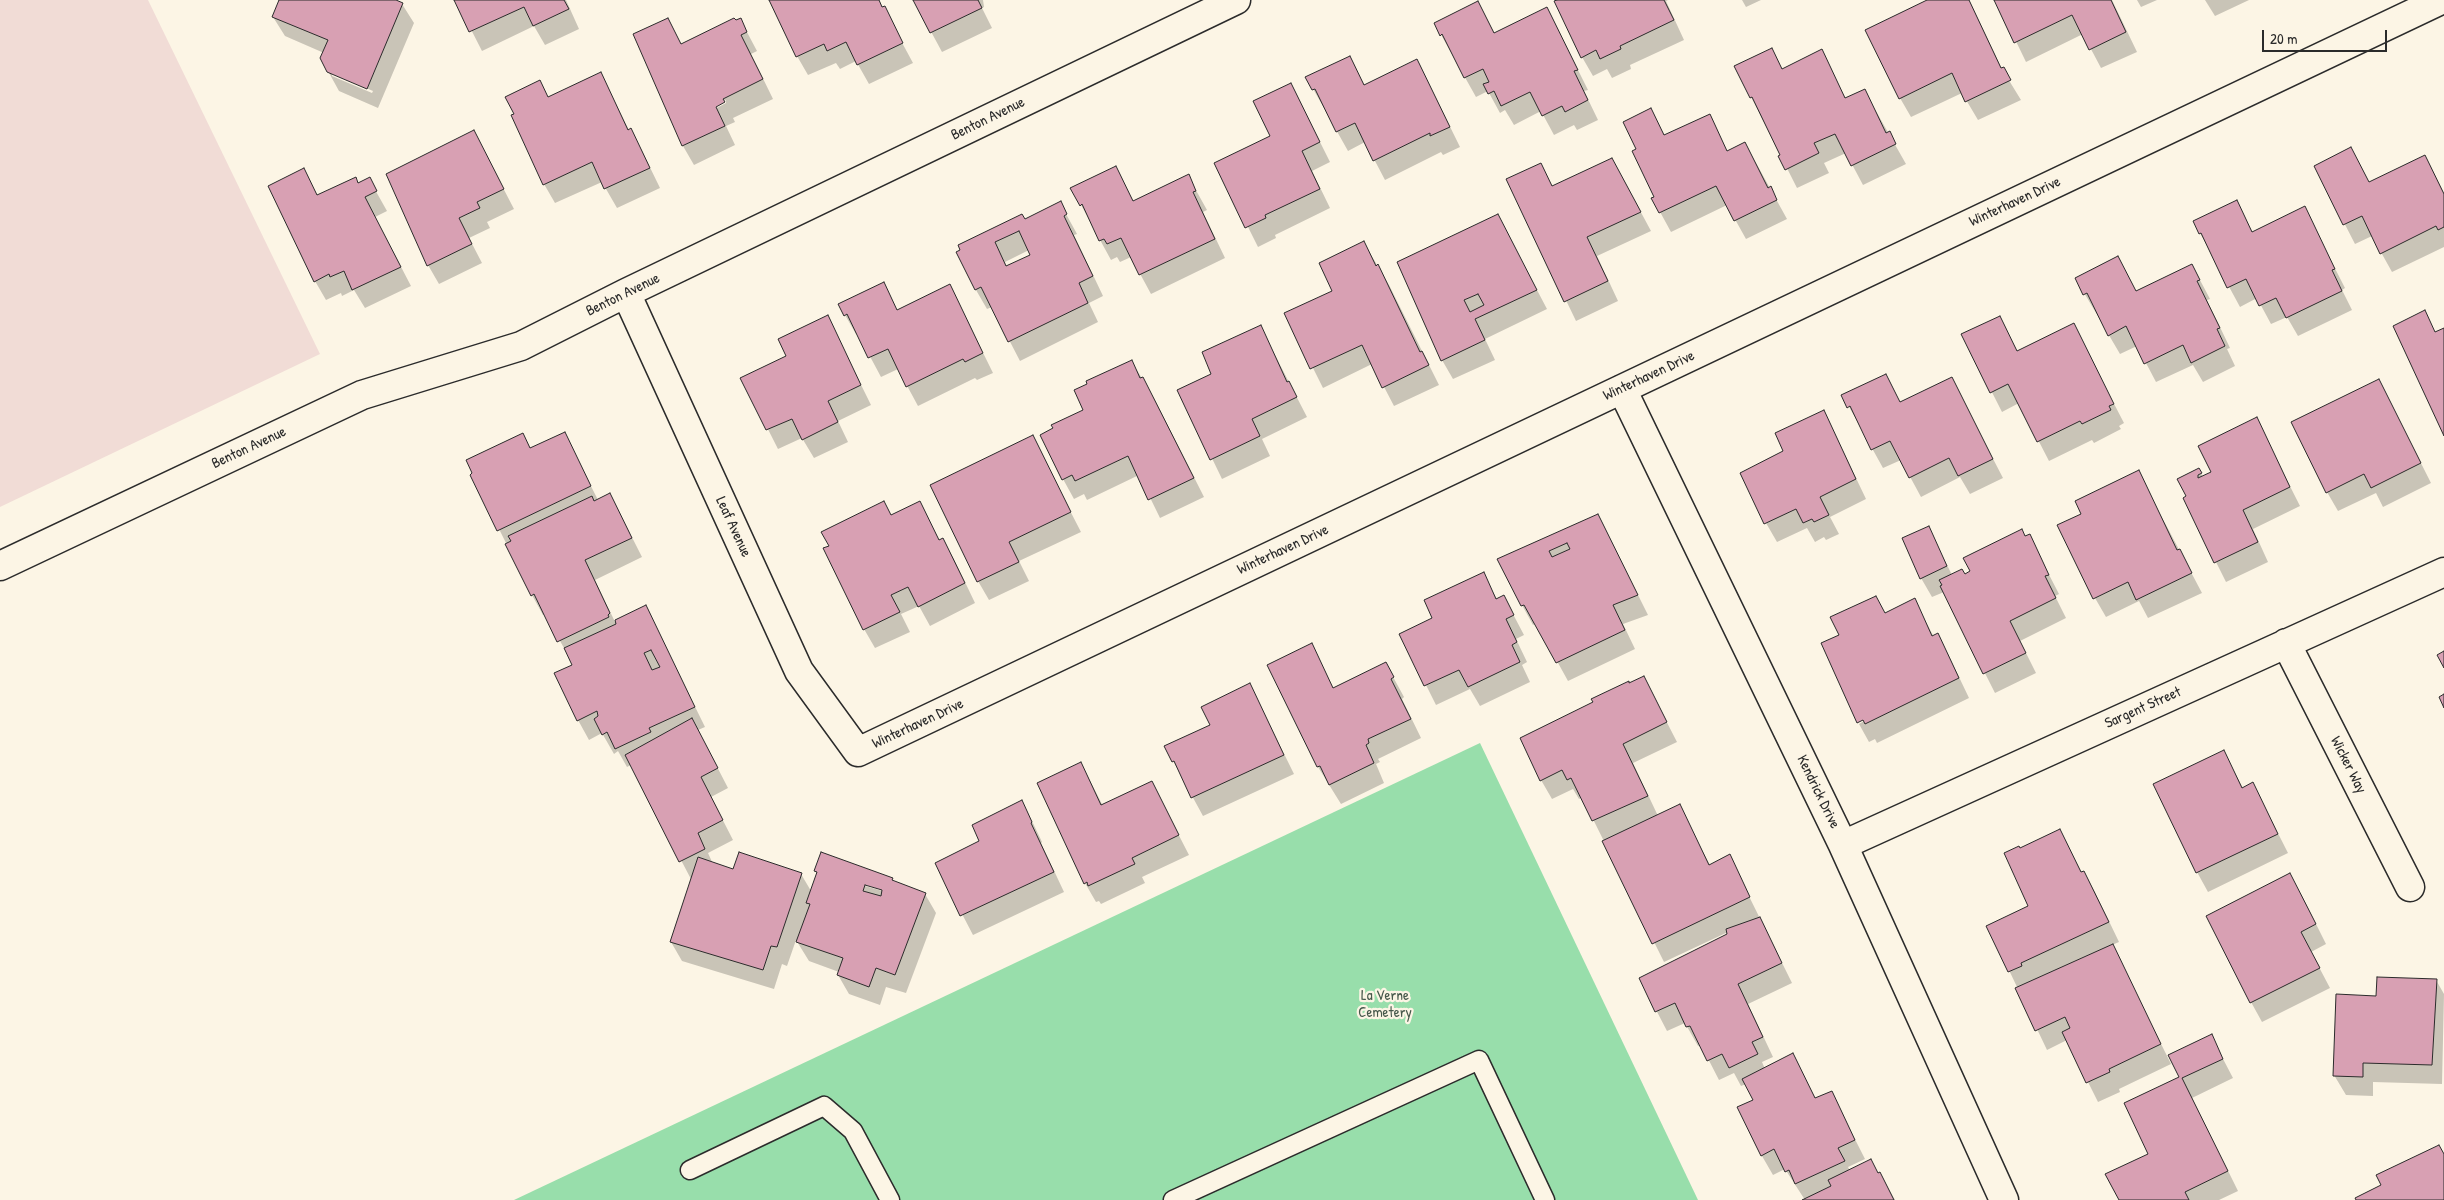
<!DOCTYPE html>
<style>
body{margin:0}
#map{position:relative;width:2444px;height:1200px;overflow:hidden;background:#fcf5e5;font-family:"Patrick Hand",sans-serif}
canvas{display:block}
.scale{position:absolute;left:2262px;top:30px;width:125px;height:22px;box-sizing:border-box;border:2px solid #2b2b2b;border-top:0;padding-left:6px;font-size:15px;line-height:18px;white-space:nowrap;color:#2b2b2b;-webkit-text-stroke:4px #fcf5e5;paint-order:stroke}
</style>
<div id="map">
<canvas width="2444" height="1200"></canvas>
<div class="scale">20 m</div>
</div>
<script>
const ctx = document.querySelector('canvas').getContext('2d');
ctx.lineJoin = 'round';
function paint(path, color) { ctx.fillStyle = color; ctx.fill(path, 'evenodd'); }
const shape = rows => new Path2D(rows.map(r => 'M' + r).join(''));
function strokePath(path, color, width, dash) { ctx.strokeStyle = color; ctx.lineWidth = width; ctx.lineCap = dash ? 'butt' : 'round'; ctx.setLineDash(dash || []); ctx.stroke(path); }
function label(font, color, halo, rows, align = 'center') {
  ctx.font = font + ' "Patrick Hand",sans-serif'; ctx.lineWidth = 4.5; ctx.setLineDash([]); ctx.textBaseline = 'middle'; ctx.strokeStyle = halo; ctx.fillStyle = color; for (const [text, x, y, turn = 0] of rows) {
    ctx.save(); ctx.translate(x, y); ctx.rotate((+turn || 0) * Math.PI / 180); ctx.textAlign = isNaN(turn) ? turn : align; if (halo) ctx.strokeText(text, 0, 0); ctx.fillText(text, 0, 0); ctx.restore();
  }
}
const built = shape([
 [0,0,148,0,320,354,0,507]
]);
const green = shape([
 [1480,743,1698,1200,514,1200]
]);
const shadow = shape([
 [281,0,393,0,402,4,414,23,378,108,339,91,328,71,324,53,285,36,273,17],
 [332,73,373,91,372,93,332,76],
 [456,0,566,0,579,29,545,45,534,26,482,51],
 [772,0,879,0,913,63,869,84,856,61,840,69,836,63,808,75,797,56],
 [914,0,983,0,984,7,982,8,992,28,942,52],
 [1560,0,1668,0,1666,1,1684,40,1630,65,1631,69,1612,78,1607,69,1593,76,1582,57],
 [1742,0,1761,0,1746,7],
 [1930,0,1969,0,2002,69,2021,100,1978,120,1962,93,1911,117,1900,98],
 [1996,0,2112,0,2137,52,2101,68,2083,34,2026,62],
 [2137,0,2157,0,2141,7],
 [2205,0,2249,0,2215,16],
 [1478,3,1495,34,1557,28,1588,90,1584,91,1598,120,1577,130,1574,125,1554,135,1541,111,1514,125,1505,110,1500,113,1488,91,1476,97,1435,24],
 [667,19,681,45,740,19,757,51,751,54,773,99,733,118,735,122,726,126,735,145,694,165,683,146,635,35],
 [726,100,726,103,711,111,709,109],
 [1771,49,1783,70,1821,51,1846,99,1864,90,1906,164,1863,185,1846,153,1824,163,1829,173,1797,188,1751,97],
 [1350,58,1365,86,1427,80,1460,147,1443,155,1441,152,1385,180,1365,142,1348,151,1307,78],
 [601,74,629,130,641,149,660,188,617,208,602,182,555,203,544,184,539,82,548,98],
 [1291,84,1330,162,1312,171,1330,208,1275,235,1276,238,1258,247,1216,163,1271,136],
 [1651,110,1665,136,1709,115,1728,152,1745,143,1787,219,1746,239,1727,205,1671,232,1653,199,1656,197,1638,149],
 [474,132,514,209,487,222,490,228,469,238,482,263,439,284,428,265],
 [2351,149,2369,183,2425,156,2444,193,2444,247,2392,272,2372,236,2355,244,2315,166],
 [1541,165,1553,187,1623,179,1651,231,1597,256,1618,301,1576,321,1508,180],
 [1116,168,1134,202,1188,176,1207,210,1203,212,1225,258,1151,294,1131,257,1120,262,1117,257,1111,260,1081,205],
 [304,170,318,196,369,179,387,211,375,217,411,286,365,308,354,290,342,296,341,293,326,300,315,281],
 [2236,202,2253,233,2304,208,2345,288,2342,290,2352,310,2298,336,2287,317,2271,324,2257,298,2240,307,2200,233],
 [1060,203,1077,234,1074,235,1103,296,1089,303,1098,322,1020,361,992,307,987,309,976,290,958,252],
 [1029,250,1032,255,1007,267,1005,262],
 [1498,216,1547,309,1485,339,1495,360,1453,379,1442,360,1399,263],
 [1364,243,1389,285,1439,385,1394,406,1372,364,1323,388,1286,314,1333,291],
 [2192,265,2210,299,2207,300,2230,348,2227,349,2235,366,2203,382,2193,365,2156,382,2137,346,2120,354,2076,279,2136,292],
 [883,284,898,311,950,286,993,373,977,380,975,378,918,406,898,369,881,377,858,334,856,334,845,315],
 [827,316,871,405,838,421,848,442,814,458,802,438,778,449,742,378,788,356],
 [1999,317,2018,352,2073,325,2124,423,2119,426,2121,429,2094,443,2092,440,2049,461,2019,403,2002,412,1963,335],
 [1260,326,1307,417,1262,439,1270,456,1222,479,1179,390,1213,374],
 [1132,362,1154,398,1204,497,1160,518,1139,475,1087,500,1084,494,1074,499,1063,479,1085,411],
 [1951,378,2003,478,1970,494,1960,477,1921,497,1901,460,1883,468,1843,396,1901,403],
 [2379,380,2431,483,2383,507,2376,493,2338,511,2327,492],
 [1824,411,1866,499,1830,517,1839,534,1826,540,1824,537,1815,542,1807,528,1777,542,1766,523,1785,452],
 [2256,419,2300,506,2253,529,2268,562,2226,582,2184,498,2187,496,2199,470,2203,477,2212,472],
 [564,433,598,500,610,494,642,557,595,580,615,622,646,607,705,727,698,730,728,788,711,797,733,840,708,853,713,864,734,871,801,874,811,891,817,874,815,871,892,879,894,883,925,894,936,913,906,993,886,987,880,1005,849,994,838,975,839,972,809,961,796,940,787,966,782,964,774,989,682,961,671,942,692,881,631,765,627,767,618,751,614,754,602,733,589,740,578,720,556,674,574,666,545,614,543,615,532,595,472,475,522,434,531,449],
 [859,882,887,890,886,892,858,884],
 [1032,437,1081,532,1019,561,1029,581,989,600,978,581],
 [2138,472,2202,593,2148,618,2139,601,2106,617,2095,598,2083,515],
 [920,503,940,541,943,540,954,559,975,603,930,626,919,606,901,614,910,632,875,648,864,629,830,546],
 [1598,515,1648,615,1623,624,1635,649,1568,681,1536,623,1533,625,1522,605,1498,559],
 [1928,527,1952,575,1965,575,2029,536,2059,594,2055,596,2066,618,2020,641,2036,673,1995,693,1944,592,1932,597,1921,578],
 [1483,574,1497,599,1504,597,1524,635,1516,639,1527,662,1522,665,1530,682,1480,706,1470,689,1436,705,1401,635,1434,618],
 [1914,600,1934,637,1937,635,1948,654,1969,698,1877,743,1875,739,1869,742,1859,724,1869,718],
 [1311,645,1334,689,1386,664,1404,697,1402,699,1421,738,1378,759,1380,762,1376,764,1384,783,1341,804,1318,767],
 [1644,678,1677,742,1633,763,1658,816,1679,806,1710,865,1729,856,1792,983,1748,1004,1773,1057,1762,1062,1765,1069,1803,1074,1816,1099,1831,1092,1865,1159,1848,1167,1850,1171,1880,1173,1895,1200,1805,1200,1785,1169,1773,1175,1762,1156,1754,1100,1746,1084,1741,1086,1734,1073,1719,1080,1701,1045,1698,1046,1685,1023,1667,1031,1640,979,1729,935,1728,932,1664,962,1582,797,1579,799,1573,789,1552,799,1541,780,1629,684],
 [1250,685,1294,774,1203,816,1173,761,1211,726],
 [2224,752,2243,788,2253,784,2288,853,2208,892,2197,872],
 [1081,763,1103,806,1152,783,1189,855,1142,877,1145,883,1101,904,1099,901,1096,902,1085,883],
 [1021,802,1032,821,1042,842,1041,843,1064,892,973,935,936,864,981,842],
 [2060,830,2082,873,2084,872,2095,892,2119,942,2112,945,2171,1064,2119,1089,2120,1092,2098,1102,2067,1040,2047,1050,1988,926,2030,906,2020,849],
 [2301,894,2326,944,2311,952,2330,988,2262,1022,2251,1002],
 [2436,980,2444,994,2442,1084,2373,1082,2373,1096,2346,1095,2334,1075],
 [2211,1036,2233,1078,2192,1098,2238,1191,2219,1200,2119,1200,2106,1175,2149,1154,2181,1078]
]);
const building = shape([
 [279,0,396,0,403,3,367,89,327,72,320,58,328,40,272,17,279,0],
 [454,0,564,0,569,9,533,26,524,7,469,32,454,0],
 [769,0,879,0,882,7,885,6,903,43,857,65,846,42,827,51,824,44,796,57,769,0],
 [913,0,978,0,982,8,930,33,913,0],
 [1557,0,1664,0,1674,20,1620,46,1621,49,1600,59,1596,50,1581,58,1554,1,1557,0],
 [1927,0,1969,0,2001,68,2004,67,2011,80,1965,102,1952,73,1899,99,1865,30,1927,0],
 [1994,0,2111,0,2126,32,2089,50,2072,15,2014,43,1994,0],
 [1478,1,1494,33,1547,7,1578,70,1574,71,1588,100,1565,112,1562,106,1542,116,1530,92,1501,106,1494,91,1488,94,1483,84,1489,82,1483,69,1464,78,1442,34,1440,36,1434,23,1478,1],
 [668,18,681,44,734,18,736,20,741,18,747,32,741,35,763,79,723,99,725,102,716,107,725,126,682,146,633,34,668,18],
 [1772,48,1782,69,1822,49,1845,98,1865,89,1886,133,1890,131,1896,144,1851,166,1835,134,1814,143,1819,153,1785,170,1778,156,1780,155,1752,97,1750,98,1734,66,1772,48],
 [1350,56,1364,85,1417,59,1450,127,1430,136,1430,133,1373,161,1355,123,1336,132,1315,89,1312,90,1305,77,1350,56],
 [601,72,628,130,631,128,650,168,604,189,592,162,543,185,511,115,514,114,505,97,540,80,548,97,601,72],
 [1291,83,1320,142,1302,151,1320,189,1265,215,1266,218,1245,228,1214,163,1270,136,1253,101,1291,83],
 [1651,108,1664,135,1710,114,1727,151,1745,142,1768,188,1771,186,1777,200,1734,221,1716,186,1659,213,1651,198,1654,197,1632,151,1636,149,1623,122,1651,108],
 [474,130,504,189,477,202,480,208,459,218,472,244,427,266,386,174,474,130],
 [2351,147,2369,182,2425,155,2444,194,2444,227,2438,230,2436,226,2380,254,2362,216,2343,225,2314,166,2351,147],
 [1612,158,1641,212,1587,237,1608,281,1564,302,1506,179,1541,163,1552,186,1612,158],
 [1116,166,1133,201,1189,174,1196,191,1193,192,1215,239,1139,275,1121,238,1107,244,1104,239,1099,241,1082,204,1080,206,1070,188,1116,166],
 [304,168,317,195,356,177,358,183,370,177,377,191,365,197,401,267,352,290,344,271,330,277,329,274,314,282,268,186,304,168],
 [2237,200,2252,232,2305,206,2335,269,2332,270,2342,291,2286,318,2276,298,2259,306,2246,279,2227,288,2201,233,2199,234,2193,221,2237,200],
 [1061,201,1067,214,1064,216,1093,276,1079,283,1088,303,1008,342,981,287,975,290,956,252,960,250,958,245,1022,214,1025,219,1061,201],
 [1019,231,1030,255,1006,266,995,242,1019,231],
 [1498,214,1537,290,1475,319,1485,340,1441,361,1397,262,1498,214],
 [1478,294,1484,305,1470,312,1464,300,1478,294],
 [1364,241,1376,266,1378,264,1420,352,1422,351,1429,365,1382,388,1362,345,1310,369,1284,313,1332,291,1319,263,1364,241],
 [2118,256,2136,291,2192,264,2200,280,2197,281,2220,328,2217,329,2225,346,2191,363,2183,345,2144,364,2126,326,2108,336,2087,293,2083,295,2075,278,2118,256],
 [884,282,897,310,950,284,983,353,965,362,963,359,906,387,888,349,868,358,847,314,844,316,838,304,884,282],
 [2425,310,2435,332,2444,328,2444,436,2393,326,2425,310],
 [828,315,861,385,828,401,838,422,802,440,792,419,766,430,740,378,786,356,778,339,828,315],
 [2000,316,2017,351,2074,323,2114,404,2109,406,2111,410,2082,424,2080,421,2037,442,2008,384,1990,393,1961,334,2000,316],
 [1261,325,1287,382,1289,381,1297,397,1252,419,1260,436,1210,460,1177,390,1211,374,1202,352,1261,325],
 [1132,360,1140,378,1143,377,1194,478,1148,500,1128,456,1075,481,1072,475,1062,480,1040,435,1053,428,1051,425,1083,410,1074,390,1087,384,1086,381,1132,360],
 [1886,374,1900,402,1952,377,1993,459,1958,476,1949,458,1909,478,1890,441,1871,450,1850,406,1847,408,1841,395,1886,374],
 [2379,379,2421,463,2371,488,2364,474,2326,493,2291,422,2379,379],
 [1824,410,1856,479,1820,497,1829,515,1814,522,1812,519,1803,523,1796,509,1764,524,1740,473,1783,451,1775,433,1824,410],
 [2257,417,2290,487,2243,510,2258,542,2214,563,2183,498,2186,496,2177,479,2199,468,2202,473,2198,475,2198,478,2211,472,2198,446,2257,417],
 [565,432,591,486,497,531,470,475,472,473,466,460,523,433,530,448,565,432],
 [1033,435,1071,512,1009,542,1019,562,977,582,930,485,1033,435],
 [2139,470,2177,550,2180,549,2192,573,2136,600,2128,582,2093,599,2057,525,2081,514,2075,501,2139,470],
 [610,493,632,538,585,560,610,613,608,615,609,617,557,642,534,594,531,596,505,544,511,541,508,536,592,496,594,501,610,493],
 [884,501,891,515,920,501,939,540,943,538,965,583,918,607,908,587,891,595,900,612,863,630,823,548,829,546,821,532,884,501],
 [1598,514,1638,595,1613,605,1625,630,1556,663,1524,605,1521,606,1497,559,1598,514],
 [1567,543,1570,549,1552,557,1549,551,1567,543],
 [1929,526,1947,566,1920,579,1902,538,1929,526],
 [2022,529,2025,536,2030,534,2049,575,2045,576,2056,598,2010,621,2026,653,1983,674,1940,586,1942,585,1939,580,1962,569,1965,574,1970,571,1963,558,2022,529],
 [1484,572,1496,599,1504,595,1514,615,1506,619,1517,642,1512,645,1520,662,1468,687,1459,670,1424,686,1399,634,1432,618,1424,600,1484,572],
 [1876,596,1885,613,1915,598,1932,636,1938,633,1959,678,1865,724,1863,720,1857,723,1821,643,1839,635,1830,617,1876,596],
 [646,605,695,707,649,728,651,732,615,749,607,732,602,735,594,719,598,716,597,711,577,721,554,673,572,665,564,648,616,624,615,620,646,605],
 [651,650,660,667,652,670,644,653,651,650],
 [1312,643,1333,688,1386,662,1394,677,1391,679,1411,719,1368,739,1369,743,1366,745,1374,763,1329,785,1320,766,1317,767,1267,665,1312,643],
 [2444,651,2444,668,2437,655,2444,651],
 [1644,676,1667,722,1623,744,1648,796,1592,821,1571,778,1567,780,1562,770,1540,781,1520,738,1593,702,1591,699,1629,681,1629,683,1644,676],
 [1250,683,1284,755,1191,798,1174,761,1172,762,1164,746,1210,725,1201,707,1250,683],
 [2444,694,2444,708,2439,697,2444,694],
 [692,718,718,768,701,777,723,820,698,833,705,849,679,862,625,755,692,718],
 [2224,750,2242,788,2253,782,2278,834,2196,873,2153,784,2224,750],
 [1081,762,1101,805,1152,781,1179,835,1132,858,1135,864,1088,886,1087,882,1084,884,1037,783,1081,762],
 [1022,800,1032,822,1031,823,1054,872,960,916,935,863,979,841,972,825,1022,800],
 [1680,804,1709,865,1730,854,1750,897,1652,944,1602,841,1680,804],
 [2060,829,2081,872,2084,871,2109,922,2021,963,2022,966,2008,972,1986,926,2028,906,2004,853,2019,846,2020,848,2060,829],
 [739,852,802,873,777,947,771,946,763,970,670,942,698,857,733,869,739,852],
 [821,852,893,878,892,880,926,893,895,975,876,968,869,987,837,975,843,958,796,942,810,904,806,903,817,872,814,871,821,852],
 [865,885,882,890,881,896,863,891,865,885],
 [2290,873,2316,924,2301,932,2320,968,2250,1003,2206,916,2290,873],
 [1760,917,1782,963,1738,984,1763,1037,1752,1042,1758,1054,1729,1068,1722,1054,1707,1061,1690,1026,1686,1027,1675,1003,1655,1012,1639,978,1727,934,1726,929,1760,917],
 [2113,944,2161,1044,2109,1069,2110,1072,2086,1083,2062,1032,2070,1028,2065,1017,2035,1031,2015,988,2113,944],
 [2377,977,2437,979,2432,1065,2363,1063,2363,1077,2333,1076,2336,994,2376,996,2377,977],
 [2212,1034,2223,1059,2182,1078,2228,1171,2185,1192,2189,1200,2119,1200,2105,1174,2148,1154,2124,1103,2179,1077,2168,1055,2212,1034],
 [1793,1053,1815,1098,1832,1091,1855,1140,1838,1148,1845,1161,1795,1184,1789,1170,1785,1172,1774,1149,1761,1156,1737,1107,1753,1100,1742,1079,1793,1053],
 [2439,1145,2444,1154,2444,1200,2356,1200,2355,1198,2381,1185,2376,1175,2439,1145],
 [1871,1159,1878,1173,1880,1172,1894,1200,1802,1200,1831,1186,1828,1180,1871,1159]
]);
const lane = shape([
 [690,1170,824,1106,853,1131,890,1200],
 [1173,1200,1479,1060,1545,1200]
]);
const street = shape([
 [626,293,799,671,858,752,2441,0],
 [1622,389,1843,845,2004,1200],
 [0,566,362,395,521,346,626,293,1236,0],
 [2286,643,2410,887],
 [1843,845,2444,572]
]);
const streetNames = [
 ["Benton Avenue",988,119,-26],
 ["Winterhaven Drive",2015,202,-25],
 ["Benton Avenue",623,295,-26],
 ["Winterhaven Drive",1649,376,-25],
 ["Benton Avenue",249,448,-25],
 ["Leaf Avenue",733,527,65],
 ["Winterhaven Drive",1283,550,-25],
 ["Sargent Street",2143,708,-24],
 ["Winterhaven Drive",918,724,-25],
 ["Wicker Way",2348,765,63],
 ["Kendrick Drive",1818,792,64]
];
const parkNames = [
 ["La Verne",1385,996],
 ["Cemetery",1385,1013]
];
paint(built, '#f1dcd6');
paint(green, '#98deab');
paint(shadow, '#0003');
paint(building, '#d8a0b3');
strokePath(building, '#2b2b2b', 1);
strokePath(lane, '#2b2b2b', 21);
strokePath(street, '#2b2b2b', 31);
strokePath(lane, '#fcf5e5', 18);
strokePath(street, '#fcf5e5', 28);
label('15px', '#2b2b2b', '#fcf5e5', streetNames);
label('15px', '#46584b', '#fcf5e5', parkNames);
</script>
